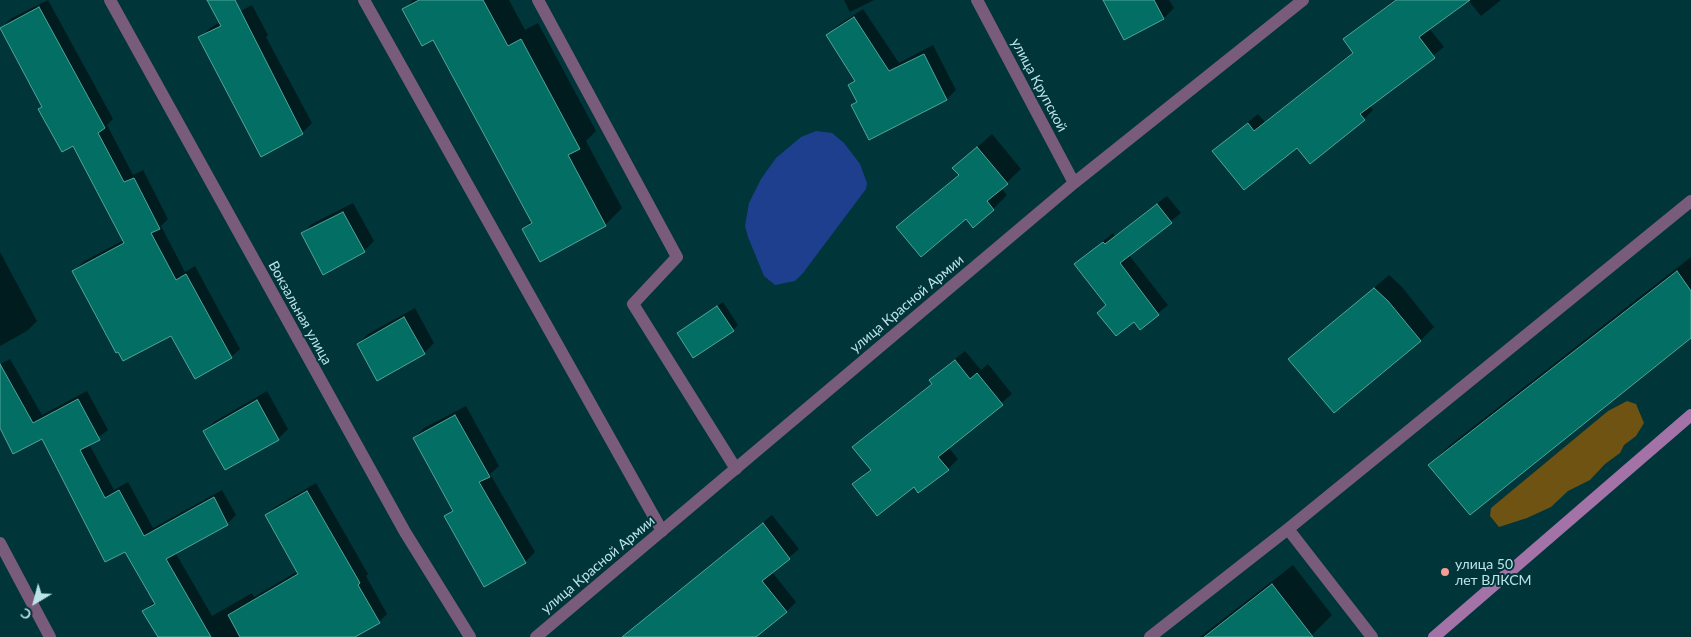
<!DOCTYPE html>
<meta charset="utf-8">
<style>
body{margin:0}
#map{position:relative;width:1691px;height:637px;overflow:hidden;background:#00353a;font-family:Lato,sans-serif}
canvas{display:block}
.north{position:absolute;left:10px;top:577px;width:50px;height:50px;-webkit-text-stroke:4px #00353a;paint-order:stroke;rotate:217deg;font-size:14px;font-weight:700;line-height:20px;text-align:center;color:#bbe4e8}
.north::after{content:'';display:block;margin:auto;width:18px;height:22px;background:#bbe4e8;clip-path:polygon(50% 0,100% 100%,50% 72%,0 100%)}
</style>
<div id="map">
<canvas width="1691" height="637"></canvas>
<div class="north">С</div>
</div>
<script>
const ctx = document.querySelector('canvas').getContext('2d');
ctx.lineJoin = 'round';
function paint(path, color) { ctx.fillStyle = color; ctx.fill(path, 'evenodd'); }
const shape = rows => new Path2D(rows.map(r => 'M' + r).join(''));
function strokePath(path, color, width, dash) { ctx.strokeStyle = color; ctx.lineWidth = width; ctx.lineCap = dash ? 'butt' : 'round'; ctx.setLineDash(dash || []); ctx.stroke(path); }
function label(font, color, halo, rows, align = 'center') {
  ctx.font = font + ' Lato,sans-serif'; ctx.lineWidth = 4; ctx.setLineDash([]); ctx.textBaseline = 'middle'; ctx.strokeStyle = halo; ctx.fillStyle = color; for (const [text, x, y, turn = 0] of rows) {
    ctx.save(); ctx.translate(x, y); ctx.rotate((+turn || 0) * Math.PI / 180); ctx.textAlign = isNaN(turn) ? turn : align; if (halo) ctx.strokeText(text, 0, 0); ctx.fillText(text, 0, 0); ctx.restore();
  }
}
const green = shape([
 [1627,401,1636,404,1644,423,1636,436,1624,445,1620,453,1605,464,1590,480,1568,491,1551,507,1527,518,1499,527,1490,516,1491,508,1608,411]
]);
const water = shape([
 [816,131,832,133,844,143,860,164,867,183,866,189,803,273,795,281,775,285,764,276,748,237,745,226,749,203,761,179,776,158,801,137]
]);
const shadow = shape([
 [48,0,113,119,107,125,133,175,143,170,168,219,161,226,185,272,195,266,240,349,231,357,172,335,74,271,83,262,124,240,74,144,43,107,2,28,10,19],
 [413,0,509,0,525,30,538,23,596,131,586,141,622,208,605,225,523,229,532,220,433,38,404,10],
 [844,0,874,0,850,12],
 [1104,0,1169,0,1174,8,1164,18,1125,39],
 [1394,0,1468,0,1429,28,1444,47,1370,105,1373,110,1364,119,1297,146,1214,151,1258,114,1265,122,1353,52,1344,39],
 [1468,0,1501,0,1481,16],
 [252,5,268,35,266,37,312,123,302,133,200,38,210,28],
 [863,9,899,63,933,45,956,90,947,99,853,105,857,101,850,85,855,80,828,35,837,26],
 [992,134,1021,169,1001,188,1007,195,993,209,966,217,898,227,959,174,954,168],
 [1167,196,1181,213,1129,255,1168,305,1140,328,1134,320,1107,304,1076,264,1113,233,1115,236],
 [353,203,374,241,364,251,302,234,312,224],
 [0,252,37,321,27,331,0,346],
 [1691,257,1691,336,1430,465,1450,445],
 [1389,275,1402,287,1434,327,1421,340,1290,359],
 [723,302,738,325,733,330,678,333],
 [415,308,434,343,424,353,358,344,368,334],
 [965,351,981,370,988,364,1012,394,948,447,958,459,948,469,914,486,854,484,871,468,854,447,932,383,930,380,940,371],
 [10,359,42,415,87,391,108,430,89,444,114,490,128,482,153,528,222,490,236,515,227,524,175,552,212,616,252,593,254,597,298,571,266,515,275,507,316,483,368,574,366,576,387,614,379,622,353,637,159,637,144,611,155,601,125,550,42,437,0,425,0,364],
 [267,391,288,429,278,439,225,469,204,431,214,422],
 [466,406,499,466,490,474,535,552,525,562,445,517,453,509,414,438,424,428],
 [772,515,799,549,772,572,796,602,787,611,752,637,625,637],
 [1293,565,1332,615,1312,635,1200,637]
]);
const building = shape([
 [207,0,235,0,303,134,261,157,198,37,221,26,207,0],
 [419,0,483,0,508,46,521,39,580,149,568,155,606,226,540,262,522,229,532,223,433,40,422,46,402,9,419,0],
 [1103,0,1154,0,1164,19,1124,40,1103,0],
 [1396,0,1470,0,1419,37,1435,58,1360,114,1365,120,1310,164,1297,148,1244,190,1212,151,1248,123,1254,131,1353,53,1343,39,1396,0],
 [39,7,105,128,98,133,124,182,134,178,160,229,151,233,176,280,186,274,232,358,195,379,171,336,123,361,118,352,116,353,72,271,124,243,73,146,62,152,38,109,42,107,0,28,39,7],
 [854,17,889,71,924,54,947,100,869,140,851,105,857,102,848,85,855,81,826,35,854,17],
 [977,147,1008,184,987,201,994,210,973,228,966,219,921,257,896,227,959,175,952,168,977,147],
 [1157,204,1172,223,1120,263,1159,315,1140,330,1134,322,1116,336,1097,313,1106,305,1074,264,1103,242,1105,244,1157,204],
 [343,212,365,252,323,275,301,233,343,212],
 [1677,271,1691,291,1691,338,1470,515,1428,465,1677,271],
 [1374,288,1388,301,1421,341,1334,413,1288,359,1374,288],
 [717,306,734,331,693,358,677,333,717,306],
 [404,317,425,354,377,381,357,344,404,317],
 [955,360,970,379,977,373,1003,405,938,457,949,470,918,493,914,487,877,516,852,484,871,470,852,447,932,384,929,380,955,360],
 [0,364,33,423,78,399,100,440,80,450,105,498,119,490,144,536,214,497,228,525,166,559,211,637,158,637,142,611,155,604,125,552,105,562,42,439,13,454,0,428,0,364],
 [257,400,279,440,225,470,203,431,257,400],
 [455,415,490,477,479,482,526,563,484,587,444,516,453,511,413,438,455,415],
 [307,491,360,583,358,585,380,623,355,637,240,637,228,615,298,574,265,515,307,491],
 [763,523,790,559,762,581,787,612,756,637,622,637,763,523],
 [1272,584,1313,637,1204,637,1272,584]
]);
const lane = shape([
 [364,0,662,531],
 [538,0,677,257,633,304,736,469],
 [1288,529,1372,637],
 [1150,637,1288,529,1691,201]
]);
const street = shape([
 [110,0,405,532,470,637],
 [977,0,1074,183],
 [0,543,50,637],
 [536,637,1074,183,1303,0]
]);
const secondary = shape([
 [1434,637,1691,415]
]);
const markers = [
 [1445,572,5,"#f59c96"]
];
const streetNames = [
 ["улица Крупской",1039,85,62],
 ["улица Красной Армии",907,304,-40],
 ["Вокзальная улица",300,313,61],
 ["улица Красной Армии",598,565,-40]
];
const poiNames = [
 ["улица 50",1455,564],
 ["лет ВЛКСМ",1455,580]
];
paint(green, '#6e5312');
paint(water, '#1d3f8e');
paint(shadow, '#0007');
paint(building, '#026e64');
strokePath(building, '#50a69a', 1);
strokePath(lane, '#795b7b', 12);
strokePath(street, '#795b7b', 12);
strokePath(secondary, '#a373a7', 12);
for (const [x, y, r, color] of markers) { const dot = new Path2D(); dot.arc(x, y, r, 0, 2 * Math.PI); ctx.fillStyle = color; ctx.fill(dot); strokePath(dot, '#00353a', 2); }
label('14px', '#bbe4e8', '#00353a', streetNames);
label('14px', '#bbe4e8', '#00353a', poiNames, 'left');
</script>
